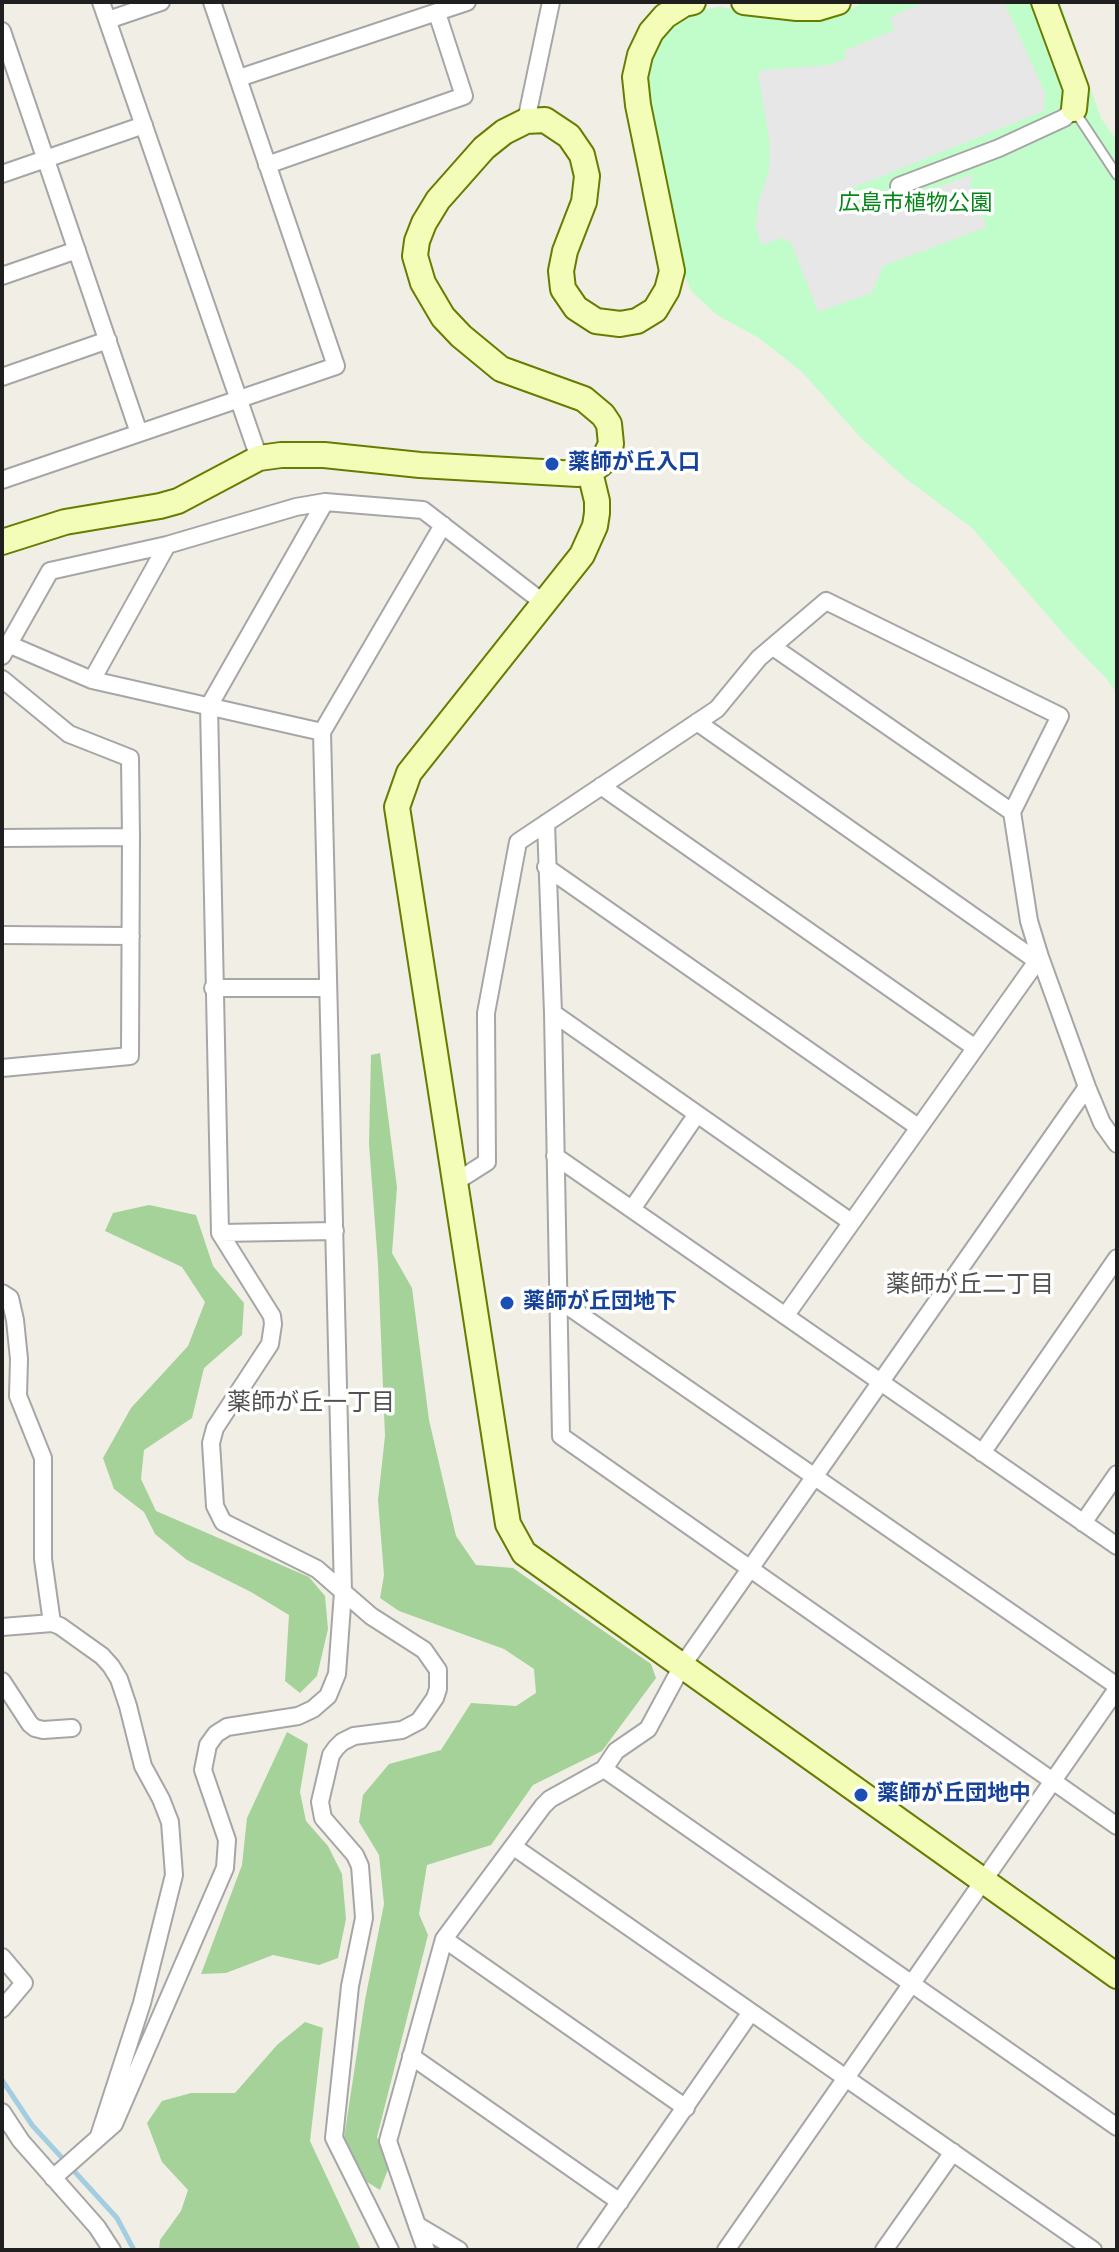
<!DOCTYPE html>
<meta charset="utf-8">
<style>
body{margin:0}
#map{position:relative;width:1119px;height:2252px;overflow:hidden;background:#f1eee5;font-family:Jost,sans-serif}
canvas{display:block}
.frame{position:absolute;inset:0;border:4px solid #1f1f1f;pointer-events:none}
</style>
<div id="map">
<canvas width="1119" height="2252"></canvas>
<div class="frame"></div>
</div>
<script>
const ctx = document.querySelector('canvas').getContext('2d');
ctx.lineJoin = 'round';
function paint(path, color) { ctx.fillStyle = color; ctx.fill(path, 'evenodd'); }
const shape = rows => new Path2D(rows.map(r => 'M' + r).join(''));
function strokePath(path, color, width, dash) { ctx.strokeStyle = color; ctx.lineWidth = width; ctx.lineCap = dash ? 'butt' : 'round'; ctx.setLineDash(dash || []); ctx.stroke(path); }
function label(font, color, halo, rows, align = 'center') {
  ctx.font = font + ' Jost,"Noto Sans JP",sans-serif'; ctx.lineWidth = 7; ctx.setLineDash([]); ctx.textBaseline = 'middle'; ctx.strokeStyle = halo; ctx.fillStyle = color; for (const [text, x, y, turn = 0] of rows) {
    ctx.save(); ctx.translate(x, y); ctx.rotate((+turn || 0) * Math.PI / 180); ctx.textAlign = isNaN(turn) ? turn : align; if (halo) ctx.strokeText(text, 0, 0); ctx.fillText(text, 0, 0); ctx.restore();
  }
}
const forest = shape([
 [380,1053,397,1187,392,1253,412,1288,429,1420,456,1536,476,1565,513,1568,651,1664,656,1678,602,1751,533,1785,491,1845,427,1865,419,1914,428,1935,377,2137,389,2167,380,2190,367,2182,344,2138,365,2000,384,1904,379,1855,359,1822,363,1795,389,1764,441,1750,471,1703,516,1706,536,1693,534,1669,504,1649,399,1611,380,1598,384,1575,378,1500,385,1436,378,1264,369,1144,371,1055],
 [149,1205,196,1215,213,1266,244,1303,242,1335,204,1368,192,1418,144,1450,141,1479,156,1511,309,1577,325,1596,328,1629,317,1676,300,1693,285,1681,289,1615,251,1592,187,1560,155,1534,144,1512,114,1489,103,1458,131,1408,188,1346,205,1302,182,1267,105,1231,113,1213],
 [287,1732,308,1744,300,1792,306,1821,328,1846,342,1874,346,1919,338,1958,319,1965,273,1955,226,1973,201,1974,242,1865,247,1818],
 [305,2022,323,2028,310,2141,361,2250,159,2250,160,2240,181,2211,188,2190,162,2162,147,2123,162,2101,191,2093,235,2093,277,2045]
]);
const park = shape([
 [864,2,1060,2,1101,118,1117,141,1117,694,1106,678,1068,639,972,528,905,478,861,438,802,372,759,338,717,315,691,291,676,253,643,74,655,40,686,12,719,7,812,20,833,18]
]);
const parking = shape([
 [925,2,1004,2,1045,93,1044,111,850,189,862,216,973,174,970,184,987,227,883,266,872,293,818,312,791,243,782,238,761,245,756,227,758,203,769,171,770,144,758,74,762,70,830,65,846,58,844,51,894,30,890,17]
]);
const stream = shape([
 [2,2080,32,2125,117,2218,134,2250]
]);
const lane = shape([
 [1074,110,1117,175]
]);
const street = shape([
 [101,2,259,458],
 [108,20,161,2],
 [2,31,139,433],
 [239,78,467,2],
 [526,121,551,2],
 [267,165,464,96,437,13],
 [2,174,144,125],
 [899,186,999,148,1064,118,1074,109],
 [2,276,77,250],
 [2,377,108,340],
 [2,480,336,366,212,2],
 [325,502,209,706,220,1233,272,1316,273,1324,270,1344,215,1428,211,1443,215,1506,223,1522,317,1569,371,1616,424,1650,438,1670,438,1689,435,1698,419,1721,402,1730,354,1736,342,1742,336,1748,331,1755,320,1802,323,1818,355,1855,360,1866,364,1918,350,1986,334,2138,390,2250],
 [8,644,92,680,322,732,443,525],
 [773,647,1012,812],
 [2,656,50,571,167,545,296,507,325,502,423,510,545,604],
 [2,679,69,734,130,758,131,837,130,1056,2,1068],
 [92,680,167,545],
 [697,722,1037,961],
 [601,786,974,1047],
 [546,823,553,1013,561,1436,1117,1826],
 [2,838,131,837],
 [546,867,918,1127],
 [2,935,131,936],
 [1040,957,1087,1087,1102,1123,1117,1144],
 [213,988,328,988],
 [553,1013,851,1222],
 [555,1156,1117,1546],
 [454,1183,487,1162,486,1013,518,842,717,709,759,658,826,601,1060,716,1012,812,1029,921,1040,957,786,1315],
 [632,1209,697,1114],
 [220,1233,335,1231],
 [2,1293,10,1298,15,1320,19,1359,18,1396,43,1458,43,1559,52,1623],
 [559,1300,1117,1686],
 [982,1453,1117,1258],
 [1083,1523,1117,1474],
 [2,1627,52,1623,60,1626,102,1656,111,1666,119,1679,128,1706,143,1766,161,1799,170,1822,174,1875,142,2003,99,2136],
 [2,1681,30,1724,35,1728,43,1730,72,1728],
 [604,1769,1117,2127],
 [514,1847,1093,2250],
 [444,1939,686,2108],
 [2,1957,24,1983,2,2009],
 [411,2056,620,2202],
 [2,2112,21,2141,97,2227,112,2250],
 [53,2178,114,2124,225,1868,227,1840,203,1770,208,1745,216,1734,227,1727,298,1716,313,1709,328,1696,337,1674,343,1592,322,732],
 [417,2225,426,2250],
 [459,2250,417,2225,388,2141,444,1939,543,1806,550,1799,604,1769,616,1751,648,1729,682,1666,1087,1087],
 [586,2250,751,2012],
 [726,2250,1117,1689],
 [884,2250,953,2152]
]);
const secondary = shape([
 [744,2,797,8,818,8,838,2],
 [1044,2,1076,89,1074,109],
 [590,472,597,501,597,513,595,526,582,555,409,773,397,807,508,1524,524,1553,1117,1976],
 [2,542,65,522,160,506,178,501,259,458,281,455,324,455,420,465,578,474,590,472,601,464,611,444,609,424,603,415,584,399,501,369,461,336,443,317,423,283,415,256,417,241,424,223,438,200,484,148,504,132,526,121,545,120,569,136,582,155,587,176,584,202,565,251,561,271,563,289,576,308,596,321,620,324,637,321,655,310,667,290,672,271,638,105,635,77,640,55,651,32,665,16,684,4,693,2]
]);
const markers = [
 [552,464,8,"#1a4fb4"],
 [507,1303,8,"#1a4fb4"],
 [861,1795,8,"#1a4fb4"]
];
const parkNames = [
 ["広島市植物公園",915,205]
];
const transitNames = [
 ["薬師が丘入口",568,464],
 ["薬師が丘団地下",523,1303],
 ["薬師が丘団地中",877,1795]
];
const neighbourhoodNames = [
 ["薬師が丘二丁目",970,1286],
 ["薬師が丘一丁目",311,1404]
];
paint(forest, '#a5d298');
paint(park, '#c0fdca');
paint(parking, '#e7e7e7');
strokePath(stream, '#a3cee1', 5);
strokePath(lane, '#a6a6a6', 12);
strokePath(street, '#a6a6a6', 20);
strokePath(secondary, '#667d00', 28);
strokePath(lane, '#fff', 8);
strokePath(street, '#fff', 16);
strokePath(secondary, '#f4fdb7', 24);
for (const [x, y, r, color] of markers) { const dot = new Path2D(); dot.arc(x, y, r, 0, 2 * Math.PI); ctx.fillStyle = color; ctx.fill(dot); strokePath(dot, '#fff', 3); }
label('22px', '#058619', '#fff', parkNames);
label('bold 22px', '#164399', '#fff', transitNames, 'left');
label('24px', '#525252', '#fff', neighbourhoodNames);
</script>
